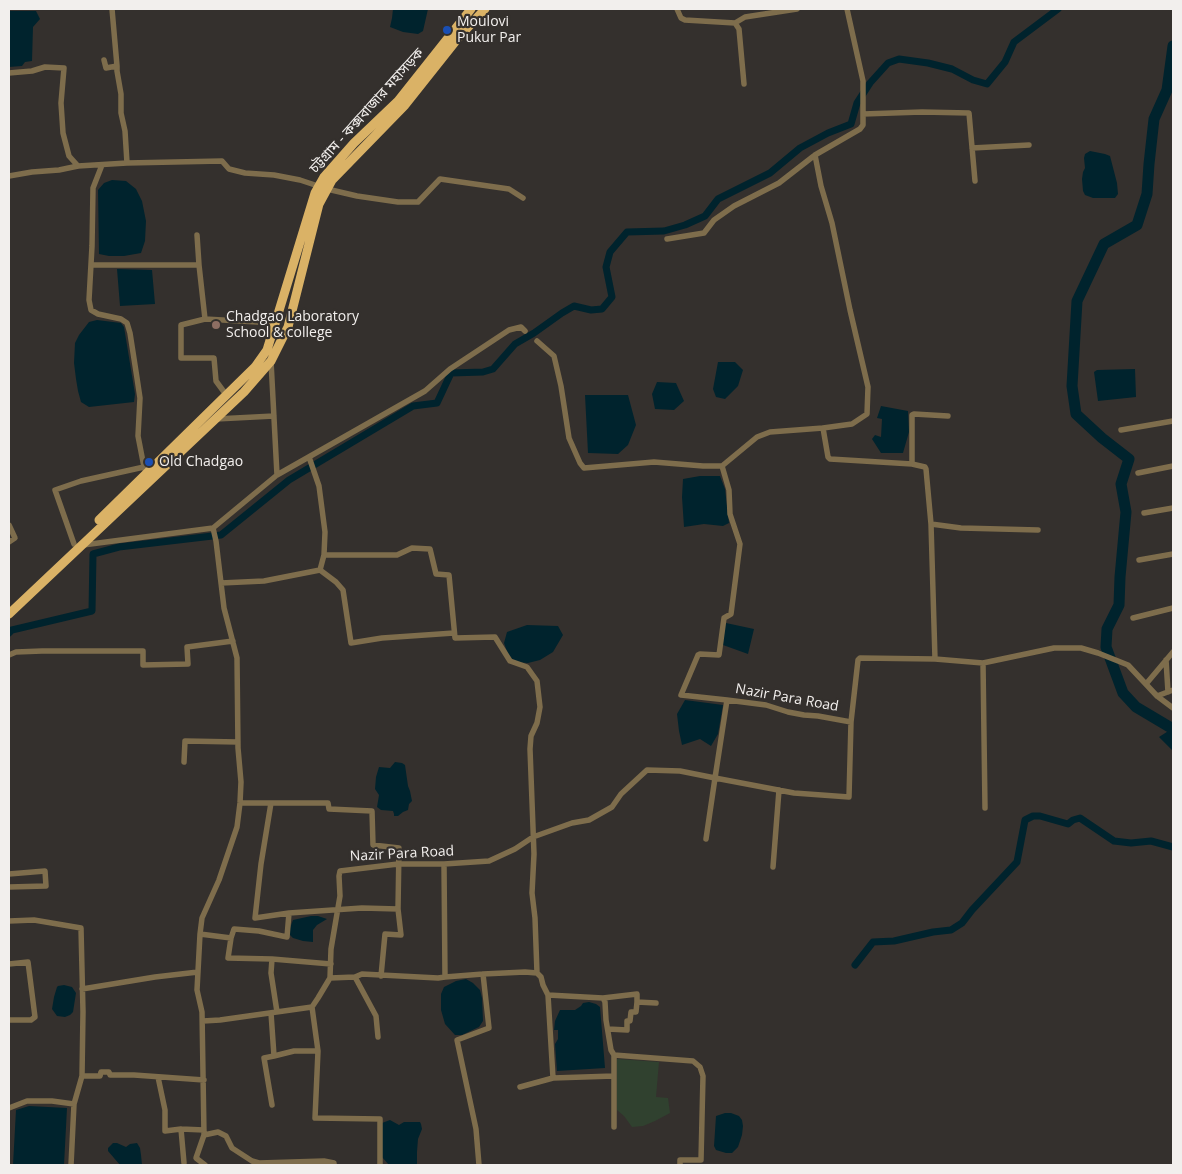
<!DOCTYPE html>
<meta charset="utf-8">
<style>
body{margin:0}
#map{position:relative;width:1182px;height:1174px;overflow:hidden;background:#34302d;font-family:"Open Sans",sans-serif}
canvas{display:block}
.frame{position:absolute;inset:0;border:10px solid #f2efed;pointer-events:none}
</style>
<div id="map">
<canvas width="1182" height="1174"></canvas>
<div class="frame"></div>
</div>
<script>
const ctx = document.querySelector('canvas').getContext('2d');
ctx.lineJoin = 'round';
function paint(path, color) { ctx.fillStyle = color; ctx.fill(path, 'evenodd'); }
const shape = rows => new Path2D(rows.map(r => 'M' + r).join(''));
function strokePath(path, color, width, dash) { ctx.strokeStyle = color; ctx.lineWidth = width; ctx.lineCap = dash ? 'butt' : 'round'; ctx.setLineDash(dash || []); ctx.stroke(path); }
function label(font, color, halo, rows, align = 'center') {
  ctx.font = font + ' "Open Sans","Noto Sans Bengali",sans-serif'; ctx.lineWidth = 4.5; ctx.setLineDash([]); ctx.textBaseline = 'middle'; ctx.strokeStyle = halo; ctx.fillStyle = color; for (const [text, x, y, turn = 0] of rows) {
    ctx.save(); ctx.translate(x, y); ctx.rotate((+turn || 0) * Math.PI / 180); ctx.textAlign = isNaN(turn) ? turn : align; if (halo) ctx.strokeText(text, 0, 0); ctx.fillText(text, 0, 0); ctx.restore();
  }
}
const green = shape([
 [617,1059,659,1062,656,1097,668,1098,670,1113,655,1121,643,1126,632,1127,624,1116,617,1110]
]);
const water = shape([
 [393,9,428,9,423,31,418,34,403,32,390,27,392,18],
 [9,11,36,11,40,19,33,27,32,61,25,62,22,66,9,67],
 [1090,151,1105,154,1110,156,1117,183,1118,194,1115,198,1093,198,1085,195,1083,191,1082,179,1083,172,1085,168,1084,158,1085,154],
 [112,180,126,181,136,189,142,201,146,221,145,241,141,253,124,256,109,256,99,254,98,190,104,183],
 [117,269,152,270,155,304,120,306],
 [97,320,121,323,124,327,135,394,134,402,89,407,81,402,78,391,76,379,74,363,75,343,79,335,89,322],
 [718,362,735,362,743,370,738,386,725,399,716,397,713,389],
 [1135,369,1136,397,1098,401,1094,372,1097,370],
 [657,382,676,383,684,401,674,410,655,409,652,394],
 [585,395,628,395,636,425,628,445,618,454,588,453],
 [881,406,908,411,909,432,903,453,881,453,872,439,875,435,881,437,882,419,877,418],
 [700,476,720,476,725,489,729,523,723,526,704,524,684,527,682,497,683,479],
 [726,623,754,629,748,654,723,645,724,626],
 [527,625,558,626,563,635,553,652,540,660,528,663,515,662,508,654,504,643,507,632],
 [685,700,723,705,718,734,711,746,700,739,682,745,679,731,677,714],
 [1173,728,1173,751,1159,737],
 [395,762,402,763,405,765,408,786,410,791,412,801,409,804,408,810,403,812,398,816,394,816,394,814,393,811,381,810,377,807,379,795,375,789,376,777,379,767,390,768],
 [311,916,318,916,327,919,317,925,313,930,313,942,303,941,293,938,290,935,290,928,293,920],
 [466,979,473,983,480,990,482,998,483,1021,479,1027,462,1035,455,1035,445,1024,441,1010,441,994,444,987,456,981],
 [64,985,72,987,76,993,73,1012,70,1015,65,1017,57,1016,52,1009,54,997,57,987,58,986],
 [589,1002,596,1004,600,1007,605,1068,557,1071,555,1044,558,1039,558,1030,554,1030,555,1021,560,1010,575,1010,581,1006,583,1003],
 [29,1106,67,1108,64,1165,13,1165,16,1110],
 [725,1113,731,1113,739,1116,742,1120,743,1126,742,1135,738,1147,732,1153,726,1153,716,1150,714,1146,716,1116],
 [390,1120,399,1125,404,1122,420,1122,421,1124,422,1129,418,1139,417,1152,417,1165,389,1165,382,1157,382,1123],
 [113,1143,117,1143,126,1147,130,1144,137,1143,140,1148,141,1155,142,1165,120,1165,108,1151,108,1148]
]);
const canal = shape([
 [9,633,12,630,92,611,93,554,119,547,221,535,289,480,413,406,437,403,451,373,483,372,493,369,515,344,534,333,562,313,574,306,591,310,602,309,612,297,606,267,610,252,627,232,664,231,685,225,705,216,718,199,770,173,800,148,828,133,851,124,857,103,870,83,888,63,899,59,928,63,952,69,973,80,987,84,1005,62,1014,42,1058,9],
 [855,965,873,942,894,941,933,932,951,930,962,923,972,910,1017,862,1025,820,1033,816,1040,816,1068,824,1073,820,1080,818,1114,841,1131,843,1151,841,1173,847]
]);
const river = shape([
 [1173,46,1167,90,1154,119,1149,164,1147,194,1137,225,1104,244,1077,301,1072,386,1076,414,1102,438,1129,459,1121,484,1126,512,1120,577,1119,605,1107,629,1106,647,1123,693,1136,707,1173,729]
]);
const minor = shape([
 [112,9,117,66],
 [677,9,681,18,685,20,735,23,745,17,797,9],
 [735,23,739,29,744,84],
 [104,60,106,68,117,66,117,71,121,94,121,113,125,131,127,163],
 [9,73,32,71,45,67,64,68,61,103,63,133,69,156,78,166],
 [863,114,922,112,969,113,975,181],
 [972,148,1029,145],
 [815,155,860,129,863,125,863,81,847,9],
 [102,165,93,188,92,246,89,300,91,310,98,314,121,319,127,323,130,333,137,378,140,398,138,436,144,467,147,474],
 [9,176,32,172,59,170,78,166,127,163,222,161,229,169,245,173,274,175,300,180,327,189,357,196,398,202,418,202,440,179,509,189,523,198],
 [197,235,199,265],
 [667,239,704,233,714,220,734,206,779,183,815,155,821,186,832,223,850,310,868,387,867,414,852,424,823,428],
 [91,265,199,265,205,319,275,323],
 [205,319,181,325,181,358,214,358,216,381,227,396],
 [537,341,554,356,561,386,569,438,580,463,584,468,654,462,703,466,722,466,757,437,770,432,823,428,828,457,830,459,912,464,925,467,926,469,931,524,935,659],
 [271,361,277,475],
 [216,419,274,416],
 [1121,430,1173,421],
 [309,457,319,486,325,532,324,555],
 [912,464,912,415,914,414,948,416],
 [722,466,729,490,730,514,740,544,731,614,724,618,719,655,700,654,698,655,681,695,727,700],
 [1138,473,1173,466],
 [1144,513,1173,508],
 [931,524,961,528,1038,530],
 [9,525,15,538,9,542],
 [74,544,55,490,81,481,144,467],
 [83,545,213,528,277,475,425,391,450,369,509,330,521,327,525,331],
 [1139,560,1173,554],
 [320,570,336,582,343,590,351,643,382,638,454,633],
 [221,583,264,581,320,570,324,555,397,555,412,548,430,549,436,574,449,575,455,638,495,637,510,661,527,667,537,681,540,707,537,723,531,736,530,749,534,854,532,893,535,918,537,973],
 [1133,618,1173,608],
 [9,655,16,652,42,651,143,651,143,665,188,664,187,647,233,641],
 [1166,660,1168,692],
 [983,663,985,808],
 [1146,684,1173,652],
 [1157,696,1173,690],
 [184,762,185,741,238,742],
 [240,803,271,803,261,864,255,918,289,913],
 [706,839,715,778,794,793,849,797,851,722,858,660,860,658,935,659,983,663,1054,648,1081,648,1098,653,1128,665,1157,696,1173,708],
 [444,864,445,977],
 [773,867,779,790],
 [9,874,45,871,46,886,9,887],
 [9,921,34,920,81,928,83,1012,82,1076,74,1104,71,1165],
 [200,934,231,938,234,929,259,931,287,937,289,913,362,908,398,909,399,848,373,845,372,811,329,809,328,803,271,803],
 [231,938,228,958,272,959,271,973,277,1012],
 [272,959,331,964],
 [9,964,28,962,35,1017,31,1020,9,1020],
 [381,976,385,934,401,935,398,909],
 [355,977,376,1016,378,1037],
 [330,978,355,977,362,974,438,978,445,977,483,974,525,972,537,973,541,977,543,985,548,995,603,998,605,1002,606,1020,611,1050,614,1055,693,1061,700,1067,703,1076,701,1160,680,1160,680,1165],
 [82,989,155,977,198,972],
 [548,995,553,1078,614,1076],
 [603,998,637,994,637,1002],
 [312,1007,318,1051,315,1118,380,1119,380,1165],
 [271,1013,274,1056,264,1058,272,1105],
 [203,1021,220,1020,312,1007,318,998,330,978,331,949,340,896,339,876,340,871,398,864,444,864,489,861,515,849,533,837,572,823,589,820,612,807,621,794,647,770,680,771,715,778,727,700,766,705,788,712,804,715,818,716,851,722],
 [608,1029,627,1030,627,1021,630,1021,631,1012,636,1012,637,1002,656,1003],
 [614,1055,614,1127],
 [274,1056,294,1051,318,1051],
 [82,1076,100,1076,101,1072,109,1072,110,1075,134,1075,204,1080],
 [158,1077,165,1110,165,1131,181,1129],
 [520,1087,553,1078],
 [9,1108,27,1101,52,1101,74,1104],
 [204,1135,218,1132,226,1136,232,1148,252,1161,259,1163,324,1161,334,1163,334,1165],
 [184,1163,181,1129,204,1130],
 [205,1165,196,1158,204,1135,202,1012,197,990,200,934,202,918,219,880,237,827,240,803,241,782,238,748,237,658,224,608,216,541,213,528],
 [479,1165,476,1129,457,1040,489,1028,483,974]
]);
const trunk = shape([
 [99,520,255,367,267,350,315,193,324,177,354,143,398,101,471,9],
 [9,614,244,392,271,361,288,327,319,204,332,180,405,105,459,37,485,9]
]);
const markers = [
 [447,30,5,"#1a4fb4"],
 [216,325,5,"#8d6e63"],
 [149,462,5,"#1a4fb4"]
];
const poiNames = [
 ["Moulovi",457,22],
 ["Pukur Par",457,38],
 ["Chadgao Laboratory",226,317],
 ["School & college",226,333],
 ["Old Chadgao",159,462]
];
const streetNames = [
 ["চট্টগ্রাম - কক্সবাজার মহাসড়ক",367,111,-48],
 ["Nazir Para Road",787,698,10],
 ["Nazir Para Road",402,854,-3]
];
paint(green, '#30412f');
paint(water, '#00232d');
strokePath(canal, '#00232d', 7);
strokePath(river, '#00232d', 11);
strokePath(minor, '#7e6d4c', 5.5);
strokePath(trunk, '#dab266', 9);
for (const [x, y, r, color] of markers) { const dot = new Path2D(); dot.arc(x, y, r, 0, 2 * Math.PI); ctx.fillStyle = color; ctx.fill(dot); strokePath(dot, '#34302d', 2); }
label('14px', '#f2efed', '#34302d', poiNames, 'left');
label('14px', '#f2efed', '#34302d', streetNames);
</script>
